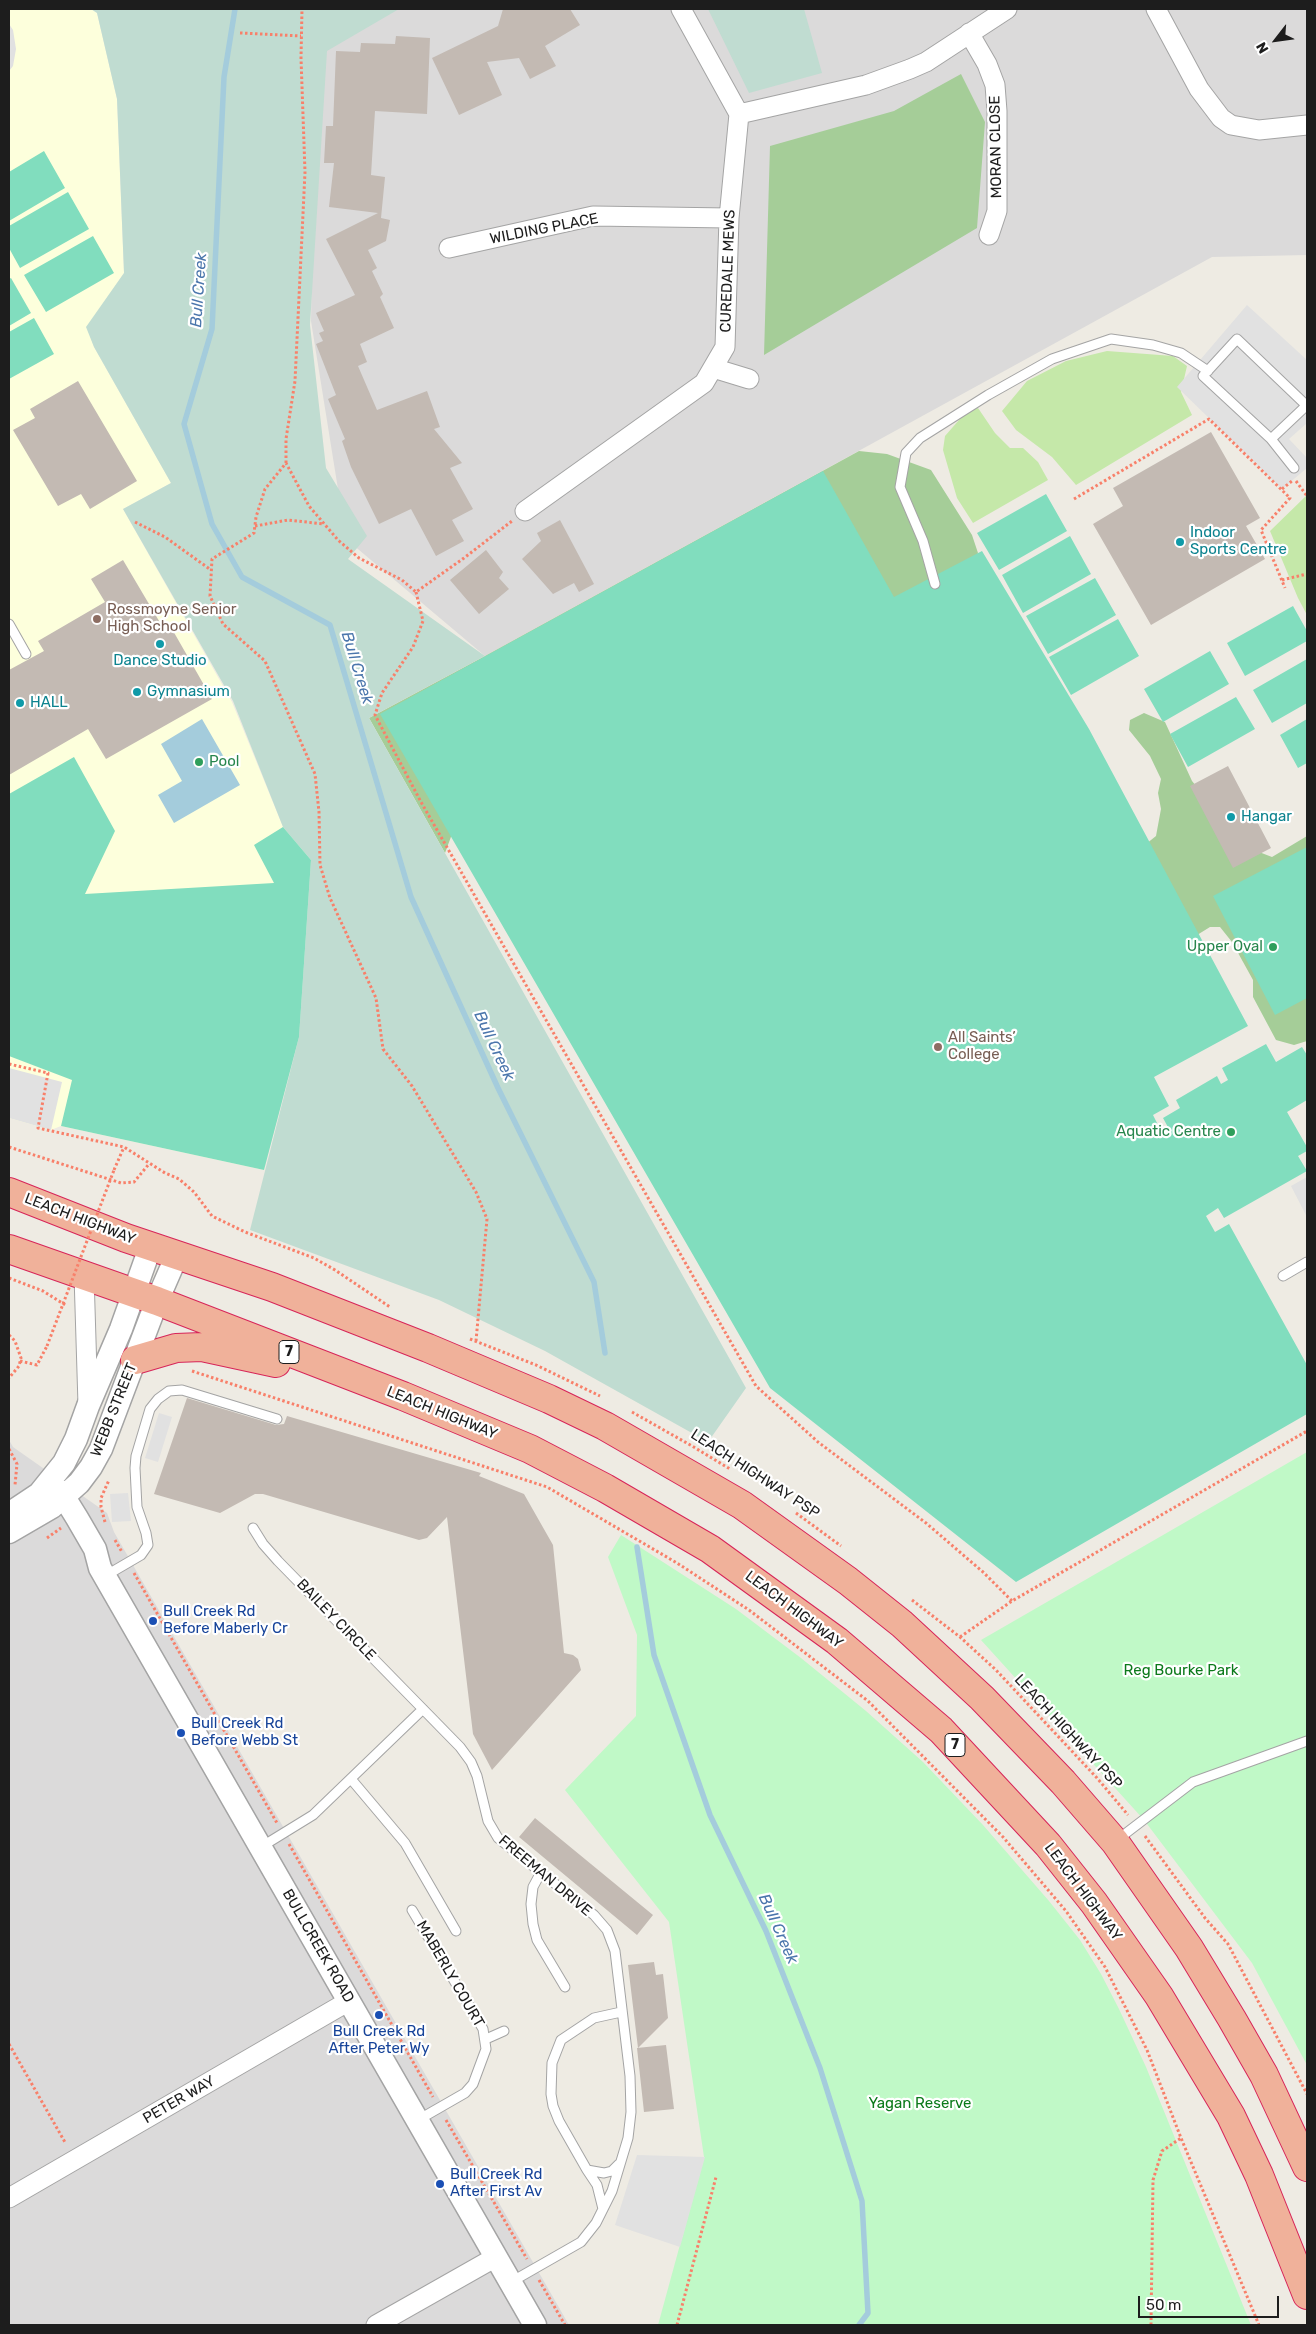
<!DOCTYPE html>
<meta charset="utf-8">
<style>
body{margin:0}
#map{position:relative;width:1316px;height:2334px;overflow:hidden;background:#eeebe3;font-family:Rubik,sans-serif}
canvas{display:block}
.frame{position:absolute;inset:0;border:10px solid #1d1d1d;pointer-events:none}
.north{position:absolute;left:1251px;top:15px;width:50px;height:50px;-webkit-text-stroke:4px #fff;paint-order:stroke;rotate:240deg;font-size:14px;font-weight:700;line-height:20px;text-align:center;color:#1d1d1d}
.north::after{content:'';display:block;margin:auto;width:18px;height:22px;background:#1d1d1d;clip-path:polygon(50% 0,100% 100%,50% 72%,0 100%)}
.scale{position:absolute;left:1138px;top:2296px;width:141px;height:22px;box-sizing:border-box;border:2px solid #1d1d1d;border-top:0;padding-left:6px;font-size:15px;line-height:18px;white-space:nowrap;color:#1d1d1d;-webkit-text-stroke:4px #fff;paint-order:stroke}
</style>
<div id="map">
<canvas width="1316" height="2334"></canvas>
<div class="frame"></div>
<div class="north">N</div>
<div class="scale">50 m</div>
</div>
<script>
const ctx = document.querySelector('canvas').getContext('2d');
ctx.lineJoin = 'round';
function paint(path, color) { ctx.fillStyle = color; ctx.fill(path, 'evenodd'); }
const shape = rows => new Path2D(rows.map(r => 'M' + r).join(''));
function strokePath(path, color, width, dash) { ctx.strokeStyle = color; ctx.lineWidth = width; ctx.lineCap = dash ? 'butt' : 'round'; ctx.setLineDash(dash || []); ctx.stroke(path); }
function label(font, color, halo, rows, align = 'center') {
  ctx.font = font + ' Rubik,sans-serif'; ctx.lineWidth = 4.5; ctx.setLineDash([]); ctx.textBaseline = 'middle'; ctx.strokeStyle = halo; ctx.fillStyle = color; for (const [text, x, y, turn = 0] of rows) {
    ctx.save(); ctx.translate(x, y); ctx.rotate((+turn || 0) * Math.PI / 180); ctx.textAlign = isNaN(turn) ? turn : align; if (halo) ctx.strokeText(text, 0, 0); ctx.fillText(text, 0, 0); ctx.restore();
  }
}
const residential = shape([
 [370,9,1307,9,1307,255,1212,257,485,656,346,539,311,321,316,45],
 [9,1440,13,1447,107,1513,114,1532,569,2325,9,2325]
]);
const education = shape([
 [9,9,91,9,97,13,117,99,124,273,87,327,94,347,171,483,123,509,232,702,283,827,311,860,264,1170,61,1126,51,1130,9,1118]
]);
const grass = shape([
 [1107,351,1173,356,1187,366,1181,392,1192,415,1076,485,1052,457,1016,430,1002,411,1027,381,1066,361],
 [978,408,995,433,1010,448,1023,448,1038,462,1048,480,973,523,957,498,943,450,945,436,966,412],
 [1307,495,1307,615,1298,598,1270,531]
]);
const forest = shape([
 [961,74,985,122,977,228,764,355,770,146,894,111],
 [859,451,887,454,931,470,972,535,978,553,962,607,462,807,445,853,369,718,485,656],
 [1144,713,1165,722,1192,781,1246,847,1272,857,1307,836,1307,1041,1294,1045,1276,1040,1253,997,1253,980,1232,942,1220,927,1210,927,1181,945,1136,852,1156,836,1161,809,1158,793,1161,779,1150,756,1129,730,1130,720]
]);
const wetland = shape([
 [91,9,399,9,327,51,310,325,326,468,367,536,348,559,485,656,369,718,746,1388,708,1442,545,1351,439,1300,250,1230,299,1037,311,860,283,827,233,701,123,509,171,483,94,347,86,327,124,273,117,99,97,13],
 [708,9,804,9,822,73,749,93]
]);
const park = shape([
 [1307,1452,1307,2065,1252,1963,1144,1820,981,1640],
 [621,1535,736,1609,801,1658,866,1711,923,1762,983,1825,1049,1901,1080,1940,1101,1974,1119,2009,1146,2067,1251,2325,658,2325,704,2157,669,1922,565,1790,636,1716,637,1635,608,1557]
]);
const pitch = shape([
 [44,151,65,188,9,221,9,172],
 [68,192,89,229,20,268,9,248,9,226],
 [93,236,114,273,46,312,24,275],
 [11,278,31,313,9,326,9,279],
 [34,318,54,354,9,379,9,332],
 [823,471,894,597,982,551,1089,729,1248,1026,1154,1077,1169,1106,1153,1115,1162,1133,1169,1129,1163,1118,1180,1108,1176,1100,1217,1076,1221,1084,1228,1080,1222,1068,1266,1044,1276,1062,1302,1047,1307,1055,1307,1100,1287,1112,1307,1147,1307,1151,1298,1156,1307,1171,1224,1218,1218,1208,1206,1216,1215,1232,1229,1224,1307,1365,1307,1414,1016,1582,770,1388,380,714],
 [1046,494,1067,531,999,570,977,533],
 [1070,536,1091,574,1023,613,1002,575],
 [1095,578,1116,615,1048,654,1026,616],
 [1293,606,1307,631,1307,641,1245,676,1227,643],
 [1118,619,1139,656,1071,695,1049,657],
 [1210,651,1229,684,1163,722,1144,689],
 [1307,659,1307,703,1272,723,1253,690],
 [1236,697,1255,729,1188,767,1170,734],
 [1307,719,1307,763,1298,768,1280,735],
 [74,757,115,831,85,894,274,883,254,845,283,827,311,860,299,1037,264,1170,61,1126,72,1080,9,1056,9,794],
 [1307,847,1307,998,1275,1015,1213,896]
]);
const parking = shape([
 [9,24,13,30,16,49,13,66,9,71],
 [1247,305,1307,360,1307,423,1289,439,1307,458,1307,468,1282,489,1177,387],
 [9,1068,62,1082,51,1130,9,1118],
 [1307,1177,1307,1217,1291,1186],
 [159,1413,172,1417,158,1462,145,1458],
 [128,1493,131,1521,112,1522,110,1494],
 [637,2155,705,2157,680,2247,615,2225]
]);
const water = shape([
 [202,719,240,785,174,823,158,795,182,781,161,744]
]);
const stream = shape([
 [235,9,224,77,212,329,184,424,212,524,242,577,330,625,411,897,498,1088,594,1282,605,1353],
 [637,1547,654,1655,710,1815,766,1931,820,2068,862,2201,868,2313,859,2325]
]);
const building = shape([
 [503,9,570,9,580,25,545,46,556,66,530,79,519,58,487,62,502,95,459,115,432,58,498,26],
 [396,36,430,38,427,114,375,111,371,175,385,177,381,218,390,220,386,241,368,250,377,268,372,271,383,294,380,297,394,328,360,344,367,362,358,366,377,410,427,391,440,427,434,429,462,463,450,468,473,509,452,520,464,541,436,556,411,509,379,524,351,467,342,441,345,439,328,399,336,395,316,344,323,341,319,333,324,331,316,313,355,295,326,239,378,213,329,207,334,163,324,163,326,126,333,126,336,51,360,52,361,43,395,44],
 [78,381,137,481,90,509,81,494,58,506,13,430,35,418,30,409],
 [1211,432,1260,518,1246,526,1265,559,1151,625,1093,524,1123,506,1113,488],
 [560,520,594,584,579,592,574,583,553,594,522,559,541,541,537,533],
 [486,550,503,572,499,578,509,589,479,614,450,580],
 [123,560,162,626,168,622,212,699,106,759,88,729,9,775,9,670,44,651,38,641,105,602,91,579],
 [1228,766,1271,848,1233,868,1190,786],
 [187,1398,276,1425,284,1424,287,1416,481,1473,479,1476,524,1494,553,1545,564,1653,573,1655,578,1659,581,1670,492,1770,473,1734,447,1517,427,1538,419,1540,263,1494,255,1494,220,1513,154,1494],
 [535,1818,653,1915,637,1935,519,1837],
 [654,1962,656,1975,663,1974,668,2018,638,2048,628,1965],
 [666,2045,674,2109,644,2112,637,2048]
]);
const path = shape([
 [240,33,301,36],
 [286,463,286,439,295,381,305,172,301,58,302,9],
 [1296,481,1307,496],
 [1282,489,1292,481],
 [1074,499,1209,419,1290,498,1261,530,1285,588],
 [135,522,165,537,211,570],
 [255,526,288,520,324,524],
 [1282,580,1307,574],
 [416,592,423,621,413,647,382,693,375,715,421,802,756,1386,818,1442,926,1523,983,1572,1012,1601],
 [9,1064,48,1073,38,1128,124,1147,165,1173,179,1179,194,1192,212,1216,245,1232,314,1258,335,1270,390,1307],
 [9,1147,121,1183,134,1182,149,1164],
 [114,1170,124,1147],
 [9,1278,43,1291,67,1306],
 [9,1335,15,1341,21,1358,19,1366,9,1378],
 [470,1339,536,1365,600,1396],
 [476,1341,487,1219,476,1192,412,1086,383,1049,376,998,330,898,320,865,319,812,315,774,265,661,223,624,210,596,212,559,254,533,256,517,265,489,286,463,309,506,338,540,359,558,402,580,416,592,464,558,512,521],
 [20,1361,37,1365,47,1346],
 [192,1371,547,1487,677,1563,749,1610,868,1701,1003,1837,1066,1911,1105,1967,1147,2050,1181,2138,1259,2325],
 [632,1412,692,1446,730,1469],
 [9,1449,17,1464,15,1485],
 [796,1513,841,1546],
 [105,1522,101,1507,101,1498,109,1480],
 [47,1538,61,1528],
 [115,1540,122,1552],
 [134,1573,277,1823],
 [912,1600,960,1637,996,1670,1097,1778,1128,1815],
 [960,1637,1012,1601,1307,1431],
 [1145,1836,1205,1918,1228,1944,1307,2094],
 [289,1844,433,2097],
 [9,2044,66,2144],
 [446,2120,527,2259],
 [539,2280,565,2325],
 [677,2325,716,2177],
 [1151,2325,1153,2180,1162,2151,1181,2138]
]);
const service = shape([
 [1306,405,1237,339,1203,376,1271,439,1307,405],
 [1271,439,1294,468],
 [935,584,923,541,900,487,906,453,920,438,988,395,1052,359,1111,339,1153,345,1181,353,1208,371],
 [9,624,26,654],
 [1283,1276,1307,1262],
 [253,1528,263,1544,278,1561,460,1747,471,1762,477,1776,488,1821,498,1838,594,1915,607,1930,615,1951,630,2076,631,2112,628,2138,612,2191,596,2223,581,2242,511,2282],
 [105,1576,141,1555,148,1545,146,1533,137,1507,135,1468,136,1456,150,1409,158,1399,169,1391,182,1390,277,1419],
 [351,1779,405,1843,456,1931],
 [1117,1840,1193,1782,1307,1741],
 [261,1847,313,1815,423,1709],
 [540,1874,533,1887,531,1904,533,1924,537,1940,565,1987],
 [412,1910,483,2029,486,2049,473,2084,465,2093,418,2120],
 [486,2039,504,2031],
 [619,2164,612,2171,604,2173,587,2170,559,2121,553,2106,551,2094,552,2063,561,2040,594,2018,621,2012],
 [587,2170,597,2185,603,2209]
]);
const minor = shape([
 [1156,9,1199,89,1221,118,1231,125,1259,130,1307,125],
 [969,33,987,64,995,85,997,111,997,211,989,235],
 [739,114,866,85,910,69,926,62,1007,9],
 [449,248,593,216,729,218],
 [713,368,749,379],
 [525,511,704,383,725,347,729,218,739,114,681,9],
 [84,1275,88,1405],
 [9,2198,349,2001],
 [376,2325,496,2257]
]);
const tertiary = shape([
 [50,1482,64,1497,77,1518,95,1549,100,1568,535,2325],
 [9,1514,39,1494,64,1463,76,1439,88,1406,121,1329,151,1245],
 [9,1532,52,1507,79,1483,91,1467,101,1449,157,1301,177,1255]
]);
const trunk = shape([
 [9,1192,126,1238,272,1287,428,1348,549,1399,605,1426,742,1505,848,1581,902,1624,982,1698,1063,1782,1115,1842,1189,1948,1232,2019,1264,2075,1307,2167],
 [9,1249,157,1301,403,1396,530,1449,605,1488,710,1549,837,1641,941,1730,1048,1845,1094,1903,1159,1996,1231,2116,1259,2175,1307,2295],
 [135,1360,176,1348,202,1347,276,1363]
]);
const pathBridge = shape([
 [47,1346,114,1170]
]);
const markers = [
 [1180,542,5,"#0f9aa8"],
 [97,619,5,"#8d6e63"],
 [160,644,5,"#0f9aa8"],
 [137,692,5,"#0f9aa8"],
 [20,703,5,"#0f9aa8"],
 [199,762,5,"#2e9e5b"],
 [1231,817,5,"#0f9aa8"],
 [1273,947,5,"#2e9e5b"],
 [938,1047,5,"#8d6e63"],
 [1231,1132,5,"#2e9e5b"],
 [153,1621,5,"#1a4fb4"],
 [181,1733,5,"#1a4fb4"],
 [379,2015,5,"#1a4fb4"],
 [440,2184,5,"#1a4fb4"]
];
const shields = [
 [289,1352,20],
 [955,1745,20]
];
const shieldNames = [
 ["7",289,1352],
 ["7",955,1745]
];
const streetNames = [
 ["MORAN CLOSE",996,147,-91],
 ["WILDING PLACE",544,229,-11],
 ["CUREDALE MEWS",728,271,-88],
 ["LEACH HIGHWAY",80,1219,21],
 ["WEBB STREET",114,1410,-68],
 ["LEACH HIGHWAY",442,1413,22],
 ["LEACH HIGHWAY PSP",755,1474,33],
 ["LEACH HIGHWAY",794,1610,37],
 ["BAILEY CIRCLE",336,1620,46],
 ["LEACH HIGHWAY PSP",1068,1732,47],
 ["FREEMAN DRIVE",545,1876,40],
 ["LEACH HIGHWAY",1083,1892,53],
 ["BULLCREEK ROAD",318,1946,60],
 ["MABERLY COURT",450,1974,60],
 ["PETER WAY",179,2100,-30]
];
const cultureNames = [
 ["Indoor",1190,533],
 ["Sports Centre",1190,550],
 ["Dance Studio",160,661,"center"],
 ["Gymnasium",147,692],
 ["HALL",30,703],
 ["Hangar",1241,817]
];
const educationNames = [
 ["Rossmoyne Senior",107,610],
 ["High School",107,627],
 ["All Saints’",948,1038],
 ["College",948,1055]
];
const leisureNames = [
 ["Pool",209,762,"left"],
 ["Upper Oval",1263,947],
 ["Aquatic Centre",1221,1132]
];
const transitNames = [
 ["Bull Creek Rd",163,1612],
 ["Before Maberly Cr",163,1629],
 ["Bull Creek Rd",191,1724],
 ["Before Webb St",191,1741],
 ["Bull Creek Rd",379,2032,"center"],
 ["After Peter Wy",379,2049,"center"],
 ["Bull Creek Rd",450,2175],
 ["After First Av",450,2192]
];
const parkNames = [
 ["Reg Bourke Park",1181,1671],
 ["Yagan Reserve",920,2104]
];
const waterNames = [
 ["Bull Creek",199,290,-86],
 ["Bull Creek",357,668,73],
 ["Bull Creek",494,1046,65],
 ["Bull Creek",778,1929,66]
];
paint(residential, '#dbdada');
paint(education, '#fdffdc');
paint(grass, '#c5e8a9');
paint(forest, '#a5cd98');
paint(wetland, '#c0dcd1');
paint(park, '#c0f9c7');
paint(pitch, '#81ddbe');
paint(parking, '#e1e1e1');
paint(water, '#a4ccdc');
strokePath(stream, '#a4ccdc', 5.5);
paint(building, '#c3bab3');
strokePath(service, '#a4a4a4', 11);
strokePath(minor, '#a4a4a4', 21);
strokePath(tertiary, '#a4a4a4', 25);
strokePath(trunk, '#d72559', 30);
strokePath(path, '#f8806a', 3, [2.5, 2.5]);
strokePath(service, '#fff', 9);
strokePath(minor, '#fff', 19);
strokePath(tertiary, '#fff', 22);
strokePath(trunk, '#f0b19a', 28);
strokePath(pathBridge, '#f8806a', 3, [2.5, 2.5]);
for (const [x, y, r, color] of markers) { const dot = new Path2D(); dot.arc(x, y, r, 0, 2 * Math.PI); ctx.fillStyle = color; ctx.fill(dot); strokePath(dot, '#fff', 2); }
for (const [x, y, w] of shields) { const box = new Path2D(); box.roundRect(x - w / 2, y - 11.5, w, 23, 4); ctx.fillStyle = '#fff'; ctx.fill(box); strokePath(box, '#1d1d1d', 1); }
label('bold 14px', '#1d1d1d', null, shieldNames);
label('15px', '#1d1d1d', '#fff', streetNames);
label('15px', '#0d838f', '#fff', cultureNames, 'left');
label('15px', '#785e54', '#fff', educationNames, 'left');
label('15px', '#27864d', '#fff', leisureNames, 'right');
label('15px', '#164399', '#fff', transitNames, 'left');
label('15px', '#0c7a1b', '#fff', parkNames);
label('italic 16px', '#4b76ac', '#fff', waterNames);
</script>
